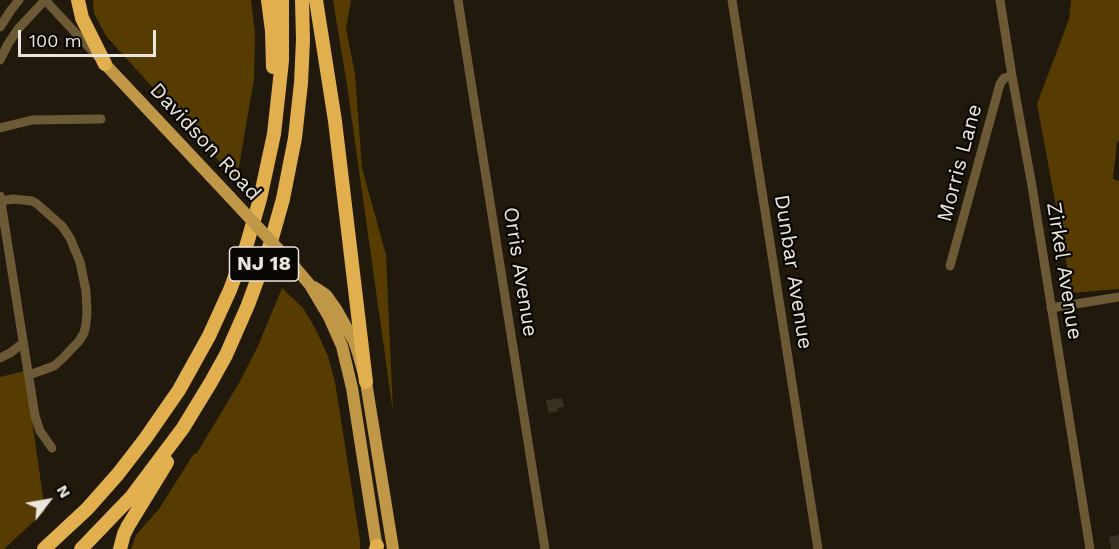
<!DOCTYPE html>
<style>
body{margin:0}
#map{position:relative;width:1119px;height:549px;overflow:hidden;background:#211a0c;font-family:"Work Sans",sans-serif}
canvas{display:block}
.north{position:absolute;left:18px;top:471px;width:60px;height:60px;-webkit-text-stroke:4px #080602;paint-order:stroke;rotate:59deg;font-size:16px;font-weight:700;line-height:24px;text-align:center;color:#ebe6dd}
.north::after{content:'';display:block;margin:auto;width:21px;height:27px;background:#ebe6dd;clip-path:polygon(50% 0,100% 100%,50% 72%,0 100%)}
.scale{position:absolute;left:18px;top:30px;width:138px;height:27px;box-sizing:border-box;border:3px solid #ebe6dd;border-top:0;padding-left:8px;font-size:18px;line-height:21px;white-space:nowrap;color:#ebe6dd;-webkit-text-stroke:4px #080602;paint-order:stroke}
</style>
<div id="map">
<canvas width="1119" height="549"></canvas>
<div class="north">N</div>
<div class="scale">100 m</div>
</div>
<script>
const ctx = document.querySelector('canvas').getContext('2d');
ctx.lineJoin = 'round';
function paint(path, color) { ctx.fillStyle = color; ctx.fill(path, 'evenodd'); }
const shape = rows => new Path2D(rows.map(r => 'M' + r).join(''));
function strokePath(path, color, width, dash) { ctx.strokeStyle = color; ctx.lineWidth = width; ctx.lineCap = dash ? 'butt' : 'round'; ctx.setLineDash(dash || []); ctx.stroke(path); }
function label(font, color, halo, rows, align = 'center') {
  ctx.font = font + ' "Work Sans",sans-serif'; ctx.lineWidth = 4.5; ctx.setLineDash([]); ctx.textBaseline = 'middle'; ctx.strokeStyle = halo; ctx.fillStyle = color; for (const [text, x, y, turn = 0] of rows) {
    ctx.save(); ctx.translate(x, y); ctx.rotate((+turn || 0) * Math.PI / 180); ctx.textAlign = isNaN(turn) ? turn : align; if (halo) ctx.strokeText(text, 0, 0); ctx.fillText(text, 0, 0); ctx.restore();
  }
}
const forest = shape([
 [93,0,251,0,255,33,254,79,237,178,232,178,222,164,106,36,94,13],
 [333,0,351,0,346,29,355,74,362,168,386,255,393,412,347,85],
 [1071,0,1119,0,1119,141,1117,142,1113,179,1119,181,1119,289,1072,293,1037,104,1069,19],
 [282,288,303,308,315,328,328,356,335,382,360,541,360,549,131,549,136,535,159,509,193,455,197,453,239,383,258,346],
 [25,371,45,511,4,549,0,549,0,377]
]);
const building = shape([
 [562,398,564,407,558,408,558,411,549,413,546,400],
 [1119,535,1119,549,1111,549,1109,537]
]);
const minor = shape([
 [45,0,97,56],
 [458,0,545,549],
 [732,0,818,549],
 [1000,0,1012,76,1032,186,1090,549],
 [0,27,11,10,19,0],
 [0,60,8,44,18,29,45,0],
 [0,128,32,120,101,119],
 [0,196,35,416,40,431,52,448],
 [1,201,13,199,32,201,36,203,62,226,70,238,80,262,86,291,87,312,86,324,84,333,79,341,63,358,54,366,29,375],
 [950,266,1000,84,1004,78,1012,76],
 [1051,308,1119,297],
 [0,358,10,353,23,343]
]);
const major = shape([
 [105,64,230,197],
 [294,266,310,285,329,317,342,346,352,388,377,549],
 [314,287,326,295,336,309,354,341,358,353,366,382,393,549]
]);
const highway = shape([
 [78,0,82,18,105,64],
 [268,0,272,31,273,67],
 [316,0,335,121,366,382],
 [44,549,87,509,118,474,145,439,179,390,209,336,230,290,246,247,260,199,274,134,282,61,282,0],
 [81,549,132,496,183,428,211,382,226,355,248,305,270,245,283,199,295,138,301,83,303,40,302,0],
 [120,549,124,534,128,526,166,464,167,462],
 [376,549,377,546]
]);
const majorBridge = shape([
 [230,197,294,266]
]);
const shields = [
 [264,264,69]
];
const shieldNames = [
 ["NJ 18",264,264]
];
const streetNames = [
 ["Davidson Road",205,142,47],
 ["Morris Lane",960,163,-75],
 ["Zirkel Avenue",1064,271,81],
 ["Orris Avenue",520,272,81],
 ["Dunbar Avenue",793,272,81]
];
paint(forest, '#563c01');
paint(building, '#393122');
strokePath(minor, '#6c5935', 9);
strokePath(major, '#c09647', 12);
strokePath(highway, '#e1af4d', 14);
strokePath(majorBridge, '#c09647', 12);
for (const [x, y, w] of shields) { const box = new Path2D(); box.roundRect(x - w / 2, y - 17, w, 34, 4.5); ctx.fillStyle = '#080602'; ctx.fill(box); strokePath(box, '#ebe6dd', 1.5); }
label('bold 20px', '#ebe6dd', null, shieldNames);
label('21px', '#ebe6dd', '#080602', streetNames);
</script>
